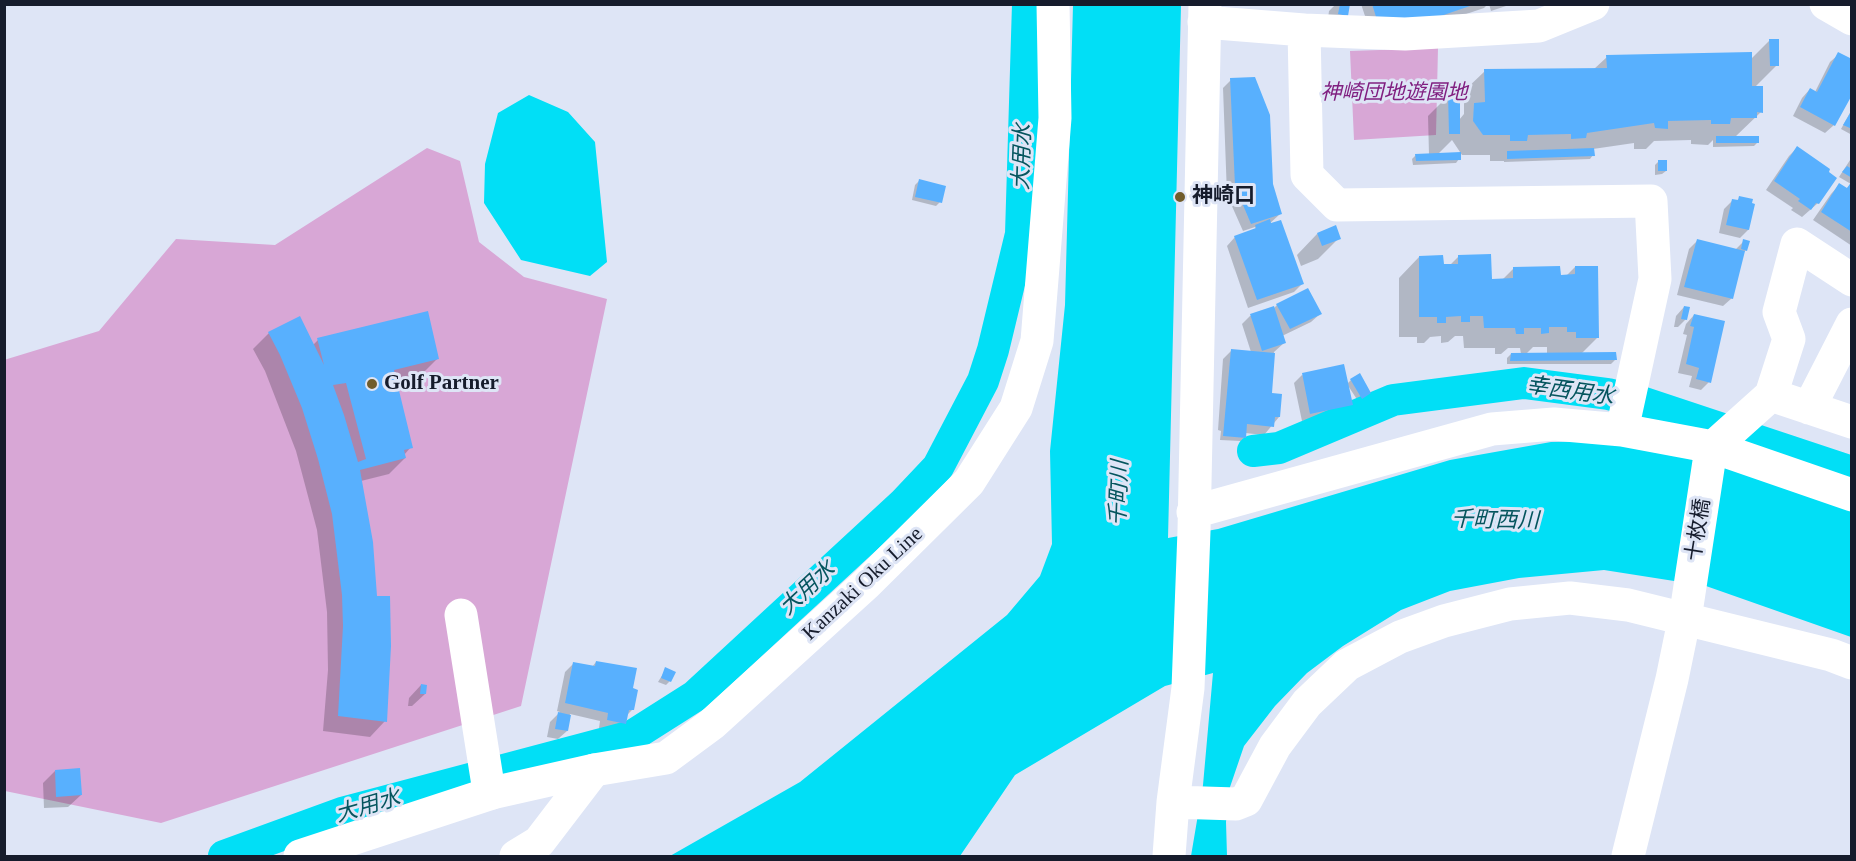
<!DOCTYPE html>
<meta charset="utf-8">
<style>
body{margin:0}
#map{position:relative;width:1856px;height:861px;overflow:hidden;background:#dee5f6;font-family:"Times New Roman",serif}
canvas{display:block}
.frame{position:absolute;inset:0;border:6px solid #161c2c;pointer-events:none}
</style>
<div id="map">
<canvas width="1856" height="861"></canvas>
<div class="frame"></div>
</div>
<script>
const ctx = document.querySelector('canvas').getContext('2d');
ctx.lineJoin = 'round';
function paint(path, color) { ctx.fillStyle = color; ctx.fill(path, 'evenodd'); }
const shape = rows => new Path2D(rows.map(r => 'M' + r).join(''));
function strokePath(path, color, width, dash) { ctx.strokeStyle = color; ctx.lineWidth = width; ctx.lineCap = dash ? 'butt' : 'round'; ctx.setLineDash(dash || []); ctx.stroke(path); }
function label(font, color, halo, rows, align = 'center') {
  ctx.font = font + ' "Times New Roman","Noto Sans JP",serif'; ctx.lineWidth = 6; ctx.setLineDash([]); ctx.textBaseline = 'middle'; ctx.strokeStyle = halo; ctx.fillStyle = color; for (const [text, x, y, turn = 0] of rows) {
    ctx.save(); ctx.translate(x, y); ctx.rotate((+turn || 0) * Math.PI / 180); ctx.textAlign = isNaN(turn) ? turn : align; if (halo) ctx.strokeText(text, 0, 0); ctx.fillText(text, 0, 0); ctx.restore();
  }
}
const green = shape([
 [1438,48,1436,135,1354,140,1350,51],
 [427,148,460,161,479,242,524,277,607,299,521,706,161,823,5,791,4,360,99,331,176,239,275,245]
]);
const water = shape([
 [1073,5,1181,5,1168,538,1218,529,1450,460,1551,442,1616,441,1681,452,1851,507,1851,637,1706,586,1604,570,1519,578,1450,591,1401,610,1343,646,1307,673,1275,706,1244,746,1230,787,1226,822,1227,856,1191,856,1203,785,1213,673,1165,686,1015,775,960,856,670,856,800,782,1007,615,1040,576,1052,544,1050,451,1065,305],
 [529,95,568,112,595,142,607,262,590,276,521,260,484,203,485,164,498,113]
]);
const shadow = shape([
 [1336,4,1348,4,1347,15,1327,26,1329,11],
 [1361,4,1488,4,1484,8,1413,32,1369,28],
 [1489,4,1512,4,1491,11],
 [1770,40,1777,65,1755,87,1761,112,1735,137,1758,142,1754,146,1713,147,1713,140,1708,145,1691,144,1691,140,1654,141,1646,149,1634,149,1634,143,1593,149,1593,155,1590,159,1504,162,1504,161,1490,161,1490,155,1462,155,1452,140,1438,154,1459,159,1456,163,1413,165,1412,159,1416,155,1429,155,1428,116,1449,95,1459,120,1464,114,1464,91,1485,71,1594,69,1607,57,1750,60],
 [1839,54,1834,125,1825,133,1793,116,1802,98,1810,89,1815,92,1830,62],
 [1231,80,1271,185,1280,214,1267,226,1302,284,1294,292,1248,308,1227,246,1235,237,1256,230,1255,227,1243,231,1227,195,1223,88],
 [1852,109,1852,135,1841,129],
 [1797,148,1818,203,1802,217,1791,210,1793,208,1766,190,1789,156],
 [1852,157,1852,246,1813,220,1831,194,1839,185,1846,189,1851,184,1839,177],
 [1659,161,1666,171,1662,174,1655,175,1655,165],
 [919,181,940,202,936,206,912,200,915,185],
 [1740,198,1750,204,1748,230,1740,238,1719,233,1724,209,1733,200,1736,201],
 [1317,234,1339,238,1318,259,1301,266,1297,255],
 [1697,241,1735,250,1744,241,1746,250,1743,253,1732,298,1723,306,1677,295,1689,249],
 [1459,256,1490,280,1502,280,1514,268,1559,276,1566,276,1575,267,1598,337,1581,354,1615,360,1611,364,1507,364,1507,358,1511,354,1521,354,1520,348,1508,348,1501,354,1495,354,1495,348,1464,348,1463,336,1455,336,1448,342,1441,343,1441,336,1430,337,1424,343,1417,343,1417,337,1399,337,1399,278,1419,257,1442,266,1449,266],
 [1533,347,1547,347,1547,354,1526,354],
 [1277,305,1320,314,1311,322,1282,336,1284,343,1274,352,1270,395,1279,417,1264,435,1245,433,1245,437,1241,441,1220,440,1221,431,1218,430,1223,359,1232,350,1251,352,1242,324,1250,316,1274,308],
 [1684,307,1686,319,1678,327,1674,327,1676,316],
 [1694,315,1709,382,1701,390,1689,387,1692,376,1678,373,1687,335,1683,334,1686,324],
 [299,318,313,345,318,340,438,358,422,374,395,381,411,447,404,455,405,458,389,474,361,481,385,721,370,737,323,731,328,670,327,612,317,530,296,451,265,371,253,349,269,333],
 [1302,375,1351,404,1343,413,1302,421,1294,383],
 [1351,380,1366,396,1358,401,1347,384],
 [596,662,631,689,632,710,626,716,624,723,616,731,599,728,600,721,570,714,567,731,558,739,547,737,550,722,560,712,557,711,565,672,574,663,592,667],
 [666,669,670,681,666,685,658,682],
 [421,685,425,694,412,706,408,706,409,698],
 [55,771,81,795,68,807,44,808,43,783]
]);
const canal = shape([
 [1253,451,1279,448,1393,400,1524,383,1608,394,1641,402,1852,472],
 [224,856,342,813,632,736,695,696,904,503,938,467,983,381,993,350,1021,234,1028,4]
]);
const building = shape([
 [1340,4,1350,4,1348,16,1338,14],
 [1372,4,1473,4,1473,5,1426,21,1377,20],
 [1769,39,1779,39,1779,66,1770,66],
 [1752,52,1752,86,1763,86,1763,113,1757,112,1757,118,1731,118,1730,124,1711,124,1711,120,1668,121,1668,129,1655,128,1654,123,1587,133,1586,138,1571,139,1571,134,1528,135,1527,141,1510,141,1510,135,1483,135,1473,121,1474,103,1485,102,1484,69,1607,68,1606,55],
 [1838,52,1852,59,1852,95,1835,126,1800,107,1810,88,1817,92],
 [1255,77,1270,115,1273,184,1282,214,1251,224,1235,186,1230,78],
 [1448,94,1460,94,1460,134,1449,134],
 [1852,110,1852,129,1843,125],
 [1716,136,1759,136,1759,143,1716,143],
 [1797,146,1830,169,1829,172,1837,178,1819,204,1816,203,1811,210,1798,201,1800,199,1774,181],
 [1594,148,1595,156,1507,159,1507,151],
 [1461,152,1461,160,1416,161,1415,154],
 [1658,160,1667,160,1667,171,1658,171],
 [1847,166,1852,169,1852,178,1842,172],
 [919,179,946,186,942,203,915,197],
 [1852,181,1852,232,1821,212,1839,183,1847,188],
 [1739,196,1753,199,1752,203,1755,204,1749,230,1726,225,1732,199,1738,200],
 [1270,219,1271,223,1281,220,1304,284,1257,300,1234,236,1256,228,1255,225],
 [1336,225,1341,239,1322,246,1317,233],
 [1697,239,1745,251,1733,299,1684,287],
 [1743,239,1750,241,1747,251,1741,249],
 [1491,254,1492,279,1513,278,1513,267,1560,266,1561,275,1575,274,1575,266,1598,266,1599,338,1576,338,1576,332,1567,332,1567,327,1549,327,1549,333,1541,334,1541,328,1524,328,1524,334,1516,334,1515,328,1484,328,1483,316,1470,316,1470,322,1461,322,1461,316,1446,317,1446,323,1437,323,1437,317,1419,317,1419,256,1443,255,1444,264,1458,264,1458,255],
 [1308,288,1322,314,1290,329,1276,304],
 [1274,306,1286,343,1262,351,1250,314],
 [1684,306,1690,307,1687,320,1681,319],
 [428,311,439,359,394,370,413,448,404,450,406,458,360,470,373,542,377,596,390,596,391,646,387,722,338,716,343,626,342,595,332,514,318,459,302,408,280,355,268,332,300,316,324,365,317,338],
 [346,383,366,459,358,462,344,415,333,385],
 [1694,314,1725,321,1711,383,1696,379,1699,368,1686,364,1694,327,1690,326],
 [1231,349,1275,353,1272,393,1282,394,1280,417,1275,417,1274,427,1247,424,1246,438,1223,436],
 [1616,352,1617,360,1510,361,1511,353],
 [1344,364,1353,405,1310,414,1302,373],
 [1360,373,1371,393,1362,399,1350,379],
 [596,661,637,668,633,688,638,690,634,710,629,710,626,724,607,720,608,713,565,703,573,662,595,666],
 [665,667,676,672,671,682,661,678],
 [421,684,427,685,426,694,420,694],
 [558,712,571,715,568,731,555,729],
 [80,768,82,795,56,797,55,770]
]);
const minor = shape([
 [1593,4,1539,26,1405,34,1304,30,1307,175,1337,205,1651,201,1655,279,1622,430],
 [1826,4,1852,19],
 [1204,22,1304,30],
 [1771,395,1789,339,1779,312,1797,244,1852,280],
 [1809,408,1852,324],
 [1193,512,1492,429,1554,424,1622,430,1713,447,1852,495],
 [461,615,488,785,492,793],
 [1173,802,1236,804,1246,800,1275,746,1307,703,1347,665,1400,637,1444,621,1510,604,1570,598,1628,605,1831,655,1852,663],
 [516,856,539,842,594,770],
 [1169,856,1173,802,1188,688,1194,531,1205,4],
 [1628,856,1672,679,1687,606,1710,455,1713,447,1771,395,1852,422]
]);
const major = shape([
 [300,856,492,793,594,770,666,758,712,724,866,584,969,482,1016,408,1037,341,1055,118,1053,4]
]);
const markers = [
 [1180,197,6,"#715d2c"],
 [372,384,6,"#715d2c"]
];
const parkNames = [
 ["神崎団地遊園地",1394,93]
];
const poiNames = [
 ["神崎口",1192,197],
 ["Golf Partner",384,384]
];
const streetNames = [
 ["十枚橋",1699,530,-81],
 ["Kanzaki Oku Line",863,584,-43]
];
const waterNames = [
 ["大用水",1023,157,-88],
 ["幸西用水",1570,392,8],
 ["千町川",1120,493,-88],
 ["千町西川",1495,521,1],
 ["大用水",808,589,-43],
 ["大用水",368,807,-16]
];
paint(green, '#d8a7d6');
paint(water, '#01dff6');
paint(shadow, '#0003');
strokePath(canal, '#01dff6', 32);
paint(building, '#58b0fe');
strokePath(minor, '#fff', 33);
strokePath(major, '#fff', 33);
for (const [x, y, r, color] of markers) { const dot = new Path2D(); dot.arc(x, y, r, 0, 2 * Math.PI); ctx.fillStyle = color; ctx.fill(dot); strokePath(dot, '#dee5f6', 2); }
label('italic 21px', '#801f80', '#dee5f6', parkNames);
label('bold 21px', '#161c2c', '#dee5f6', poiNames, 'left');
label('21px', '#161c2c', '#dee5f6', streetNames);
label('italic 22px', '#05555e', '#dee5f6', waterNames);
</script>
